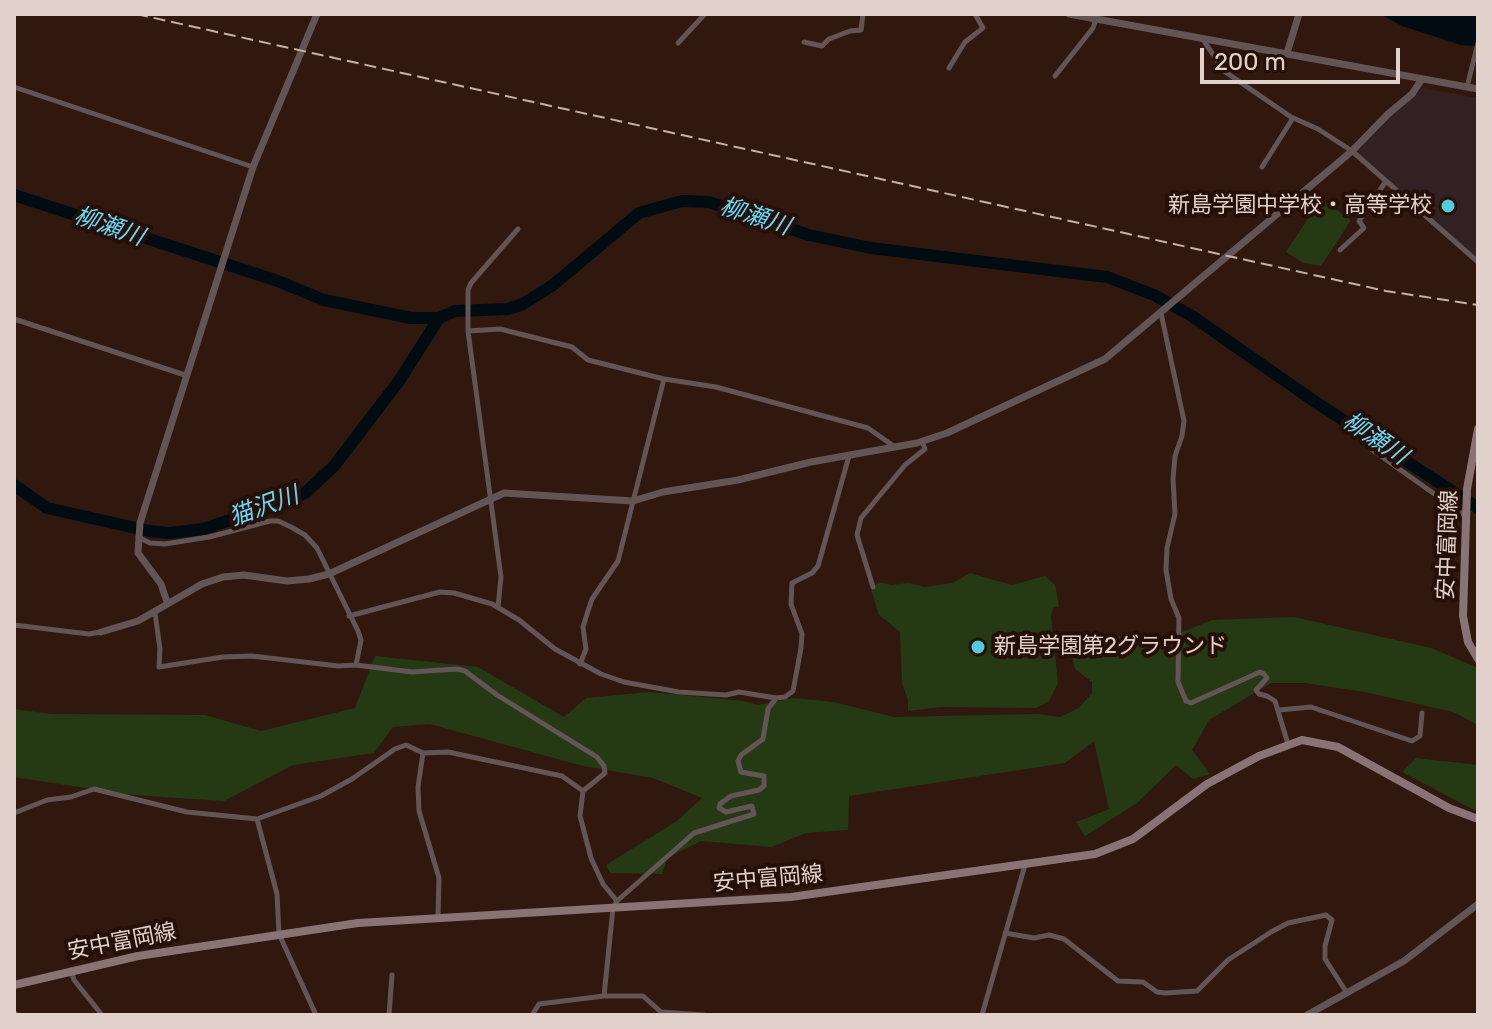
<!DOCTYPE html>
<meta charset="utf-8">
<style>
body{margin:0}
#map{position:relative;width:1492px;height:1029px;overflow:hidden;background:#30180f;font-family:Rubik,sans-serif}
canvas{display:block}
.frame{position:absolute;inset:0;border:16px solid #e2d0ca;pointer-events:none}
.scale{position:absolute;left:1200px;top:48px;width:200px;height:36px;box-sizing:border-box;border:4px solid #e2d0ca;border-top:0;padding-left:10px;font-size:24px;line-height:28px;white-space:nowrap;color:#e2d0ca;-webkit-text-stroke:6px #250f07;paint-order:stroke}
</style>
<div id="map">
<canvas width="1492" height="1029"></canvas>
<div class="frame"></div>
<div class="scale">200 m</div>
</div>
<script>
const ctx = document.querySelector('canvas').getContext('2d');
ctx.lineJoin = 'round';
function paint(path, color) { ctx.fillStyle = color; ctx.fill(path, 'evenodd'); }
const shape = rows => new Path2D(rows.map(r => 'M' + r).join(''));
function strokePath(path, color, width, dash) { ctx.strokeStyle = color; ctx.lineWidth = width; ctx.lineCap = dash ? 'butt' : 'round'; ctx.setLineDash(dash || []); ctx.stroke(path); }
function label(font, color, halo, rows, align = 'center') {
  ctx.font = font + ' Rubik,"Noto Sans JP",sans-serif'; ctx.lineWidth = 8; ctx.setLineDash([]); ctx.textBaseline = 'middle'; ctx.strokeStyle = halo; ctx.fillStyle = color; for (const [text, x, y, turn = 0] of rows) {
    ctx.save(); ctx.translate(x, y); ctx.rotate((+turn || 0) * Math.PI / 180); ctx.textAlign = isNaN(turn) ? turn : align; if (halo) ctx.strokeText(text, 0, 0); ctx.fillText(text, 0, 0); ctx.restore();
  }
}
const education = shape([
 [1423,88,1478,98,1478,259,1358,153,1359,149,1382,123]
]);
const green = shape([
 [1321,199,1351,220,1321,266,1304,263,1286,252],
 [970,573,1012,585,1045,576,1055,585,1059,606,1053,608,1051,616,1058,683,1049,701,1037,708,941,707,908,711,908,700,902,683,900,632,879,615,871,589,879,582,891,585,909,583,924,587,953,583],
 [1294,617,1431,648,1478,668,1478,725,1453,712,1365,692,1305,683,1271,683,1209,720,1192,750,1210,774,1193,779,1176,765,1137,803,1085,836,1076,822,1109,809,1094,741,1065,763,849,796,848,830,806,833,772,847,701,841,667,858,662,874,610,873,606,865,677,821,702,798,653,778,583,766,430,724,393,727,374,753,293,765,224,801,132,795,14,777,14,709,51,714,205,715,261,731,355,708,375,656,478,667,564,717,586,698,649,692,744,701,758,705,794,698,833,702,894,717,1037,714,1060,717,1079,708,1092,693,1092,682,1075,669,1071,651,1088,635,1167,638,1212,620],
 [1416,758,1478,765,1478,812,1402,772]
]);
const water = shape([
 [1380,14,1478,14,1478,46,1461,45,1402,26]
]);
const river = shape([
 [14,195,275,280,324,300,411,318,439,318,455,311,508,309,523,304,553,285,639,213,682,201,709,202,809,235,871,248,1107,277,1154,295,1192,316,1314,401,1478,508],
 [14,485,47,508,149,531,170,533,203,529,291,500,305,493,334,466,399,381,439,318]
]);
const minor = shape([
 [1202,38,1224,71,1291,117,1318,129,1352,151,1478,262],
 [804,42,822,46,829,39,850,31,861,30,863,14],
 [678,43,705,14],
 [949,68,965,42,983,28,975,14],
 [1055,76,1093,28,1096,19],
 [14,87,253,167],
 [1467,87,1478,43],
 [1262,167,1293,118],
 [1340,250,1364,228,1359,221,1386,181],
 [1161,313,1184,421,1182,436,1175,456,1173,479,1175,514,1167,548,1166,570,1171,599,1179,618,1178,682,1186,701,1191,703,1260,672,1264,674,1267,678,1256,690,1259,694,1267,696,1275,701,1288,744],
 [14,319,185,375],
 [468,331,500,329,572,347,588,360,664,379,716,387,868,428,895,447],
 [1371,449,1464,515],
 [138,537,150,543,165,544,209,537,270,521,278,521,291,527,305,535,317,548,358,631,361,640,356,665],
 [873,587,857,535,861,518,905,465,925,449,922,441],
 [498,607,501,577,468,331,468,290,471,283,518,229],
 [155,613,160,649,159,667,223,657,252,656,338,666,356,665,412,672,457,669,465,671,497,695,597,757,604,766,605,773,583,791,580,816,591,858,603,884,617,901],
 [349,616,440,592,454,593,492,604,519,620,555,649,601,674,624,682,679,692,726,695,739,692,776,698,785,697,793,691,801,648,802,634,791,604,792,583,812,573,818,566,849,456],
 [14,625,89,634,101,632],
 [580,664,586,649,583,627,588,611,592,599,618,561,664,379],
 [1279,710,1311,707,1412,741,1420,736,1422,713],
 [423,753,418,787,419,811,439,878,438,916],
 [14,813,47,800,71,797,94,789,187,812,257,819,321,796,352,779,395,749,406,745,423,753,448,752,562,776,583,791],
 [257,819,277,894,279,934,316,1015],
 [1005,933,1034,938,1049,935,1064,939,1118,981,1143,982,1157,992,1165,993,1197,991,1228,960,1271,932,1288,923,1326,915,1332,920,1325,946,1325,959,1347,993],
 [71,970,74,980,102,1015],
 [604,996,643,996,661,1012,704,1015],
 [14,1012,17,1015],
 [389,1015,392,975],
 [532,1015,539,1004,604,996,613,908,617,901,694,833,754,814,752,806,726,812,719,808,720,804,731,796,759,790,764,786,764,776,741,772,738,761,741,755,763,739,768,709,776,698],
 [982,1015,1025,865]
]);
const tertiary = shape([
 [1069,14,1478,89],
 [1287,53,1299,14],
 [167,602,161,584,138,553,140,523,253,167,317,14],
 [101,632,138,621,202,584,223,577,244,575,287,581,309,579,329,574,504,493,633,501,663,492,738,480,811,462,917,443,947,433,1105,359,1352,151,1388,114,1412,94,1422,79],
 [1307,1015,1404,961,1478,904]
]);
const secondary = shape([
 [1478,429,1467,489,1463,616,1468,642,1478,659],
 [14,985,138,956,358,923,791,897,1095,854,1133,839,1207,784,1259,756,1302,740,1338,747,1449,808,1478,819]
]);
const rail = shape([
 [136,14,1386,291,1478,305]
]);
const markers = [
 [1448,206,8,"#54cadd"],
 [978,647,8,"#54cadd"]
];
const poiNames = [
 ["新島学園中学校・高等学校",1432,206],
 ["新島学園第2グラウンド",994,647,"left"]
];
const streetNames = [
 ["安中富岡線",1448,545,-88],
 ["安中富岡線",768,879,-5],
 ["安中富岡線",122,942,-11]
];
const waterNames = [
 ["柳瀬川",755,217,18],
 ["柳瀬川",109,227,19],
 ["柳瀬川",1375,439,34],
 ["猫沢川",264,507,-20]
];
paint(education, '#332023');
paint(green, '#253a14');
paint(water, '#000c12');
strokePath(river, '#000c12', 12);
strokePath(minor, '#635555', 5);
strokePath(tertiary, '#635555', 7);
strokePath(secondary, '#897374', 8);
strokePath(rail, '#c4b1aa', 2, [12, 6]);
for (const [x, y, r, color] of markers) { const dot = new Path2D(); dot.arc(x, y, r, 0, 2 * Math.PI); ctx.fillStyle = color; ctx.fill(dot); strokePath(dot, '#250f07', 3); }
label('22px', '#e2d0ca', '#250f07', poiNames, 'right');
label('22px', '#e2d0ca', '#250f07', streetNames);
label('italic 24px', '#6ad7f9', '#250f07', waterNames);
</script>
